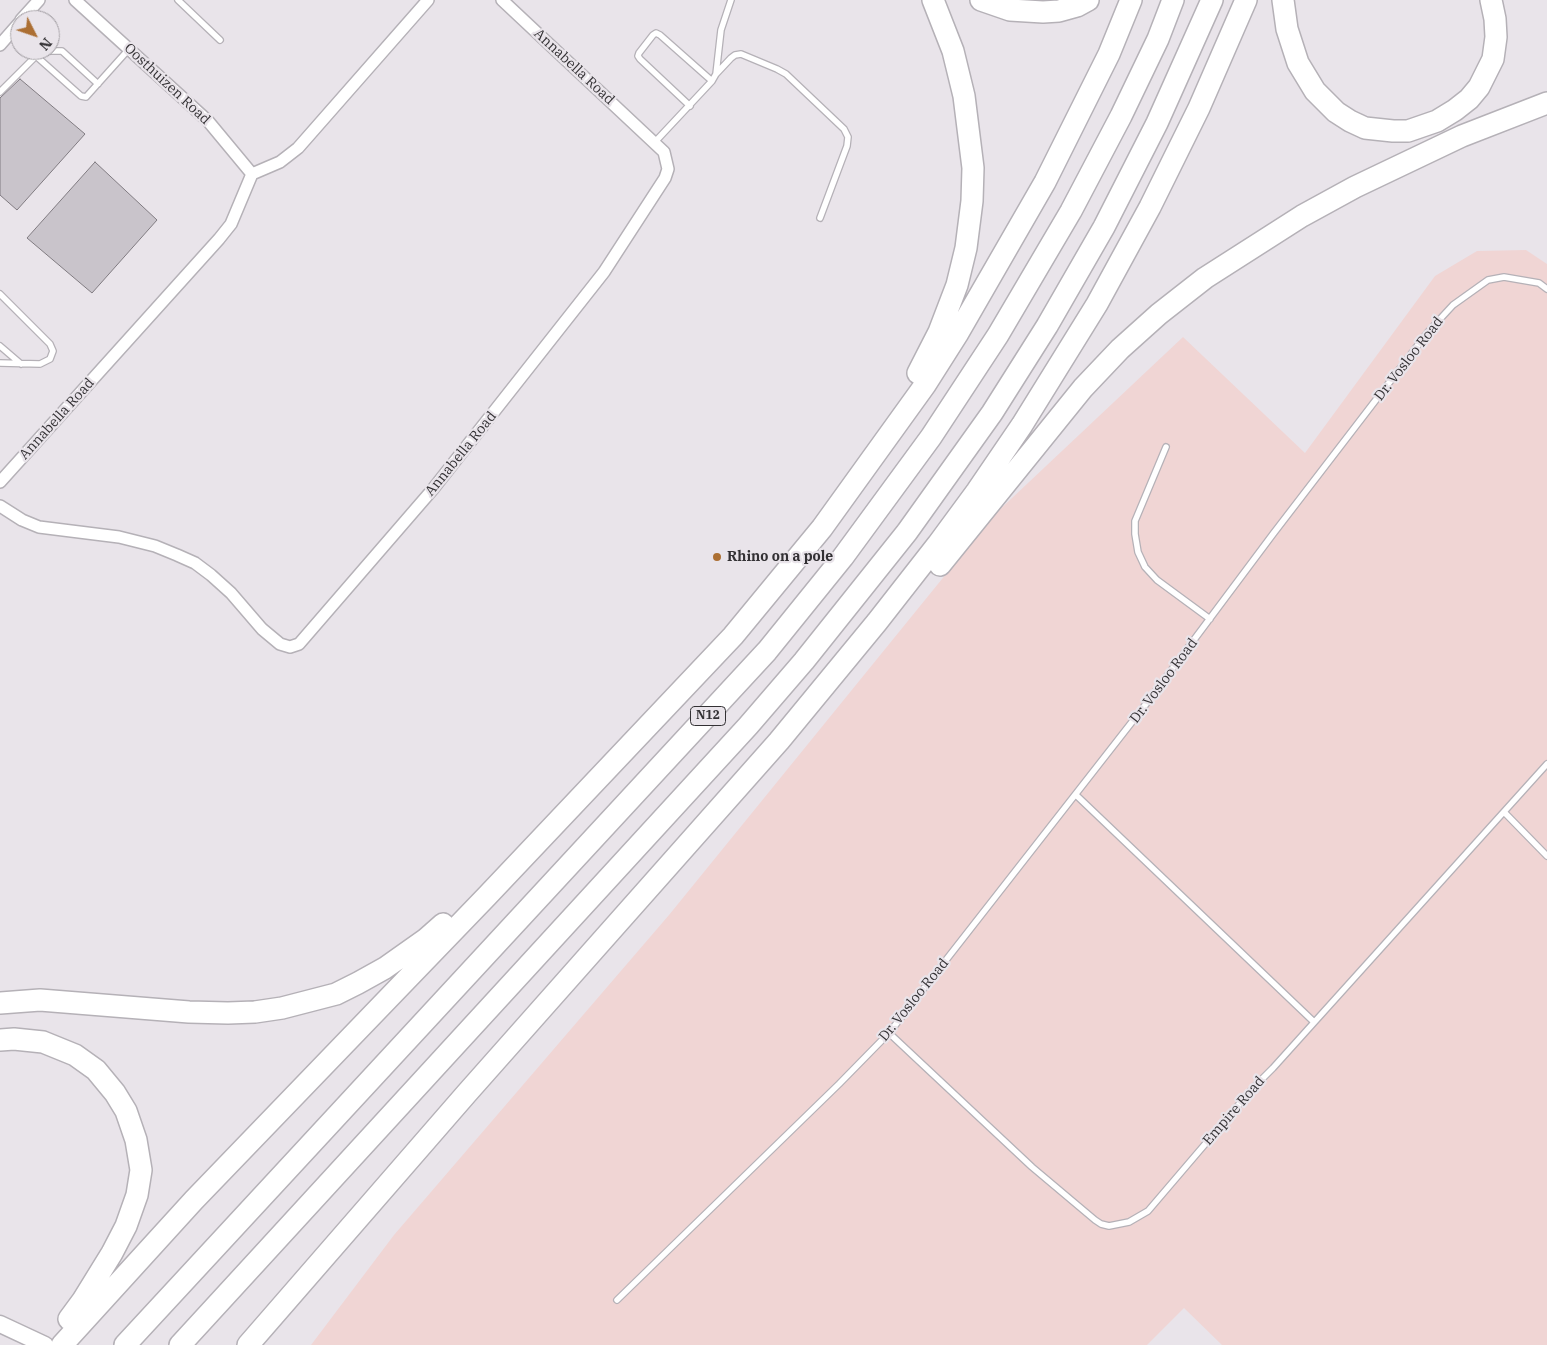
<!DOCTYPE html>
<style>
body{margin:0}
#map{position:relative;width:1547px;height:1345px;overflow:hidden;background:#e9e4ea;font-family:"IBM Plex Serif",serif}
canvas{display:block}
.north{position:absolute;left:10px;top:10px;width:50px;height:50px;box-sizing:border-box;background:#e9e4ea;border:1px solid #a09ca1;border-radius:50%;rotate:131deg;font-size:14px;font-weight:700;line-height:20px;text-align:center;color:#333134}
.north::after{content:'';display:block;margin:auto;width:18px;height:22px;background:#ac6f33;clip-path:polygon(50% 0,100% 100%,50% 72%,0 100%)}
</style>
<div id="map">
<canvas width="1547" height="1345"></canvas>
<div class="north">N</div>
</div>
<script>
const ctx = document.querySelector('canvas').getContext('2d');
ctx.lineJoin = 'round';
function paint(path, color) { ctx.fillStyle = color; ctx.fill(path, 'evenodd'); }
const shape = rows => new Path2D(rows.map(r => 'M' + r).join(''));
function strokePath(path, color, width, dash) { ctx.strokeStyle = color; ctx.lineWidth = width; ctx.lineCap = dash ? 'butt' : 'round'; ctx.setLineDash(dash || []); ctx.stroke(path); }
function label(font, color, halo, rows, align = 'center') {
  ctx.font = font + ' "IBM Plex Serif",serif'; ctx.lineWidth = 4.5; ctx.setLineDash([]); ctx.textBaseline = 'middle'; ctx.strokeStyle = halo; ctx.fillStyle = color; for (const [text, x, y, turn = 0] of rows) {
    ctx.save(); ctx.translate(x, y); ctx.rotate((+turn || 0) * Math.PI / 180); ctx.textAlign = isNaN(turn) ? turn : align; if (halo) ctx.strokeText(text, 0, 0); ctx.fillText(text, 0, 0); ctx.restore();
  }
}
const industrial = shape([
 [1526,250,1547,264,1547,1345,1222,1345,1184,1308,1147,1345,311,1345,394,1235,669,915,994,515,1183,337,1305,453,1435,276,1477,251]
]);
const building = shape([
 [20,79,85,134,17,210,0,195,0,98,20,79],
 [95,162,157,220,92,293,27,238,95,162]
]);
const service = shape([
 [178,0,220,40],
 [36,56,81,96,86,97,129,49],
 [716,74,731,58,735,55,741,54,777,69,786,74,844,129,848,137,847,146,820,218],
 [0,92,36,56,49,51,62,51,98,84],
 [690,106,640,59,638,56,639,53,653,35,656,33,660,35,712,81],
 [654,143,712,81,716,74,721,30,731,0],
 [0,294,50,344,53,351,50,359,40,364,0,363],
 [0,346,21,364],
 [1166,447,1135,521,1135,534,1138,552,1145,567,1157,580,1210,619],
 [1076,795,1314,1022],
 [1504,812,1547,856],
 [889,1033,1032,1167,1095,1220,1101,1224,1109,1226,1129,1222,1148,1211,1253,1088,1273,1068,1547,764],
 [617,1300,839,1084,889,1033,1146,704,1273,534,1428,332,1453,305,1488,280,1504,277,1539,283,1547,289]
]);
const minor = shape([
 [75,0,208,121,252,174],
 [21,20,39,0],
 [0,45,20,22],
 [0,482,219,239,231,224,252,174,280,162,298,148,428,0],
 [0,506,22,520,39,527,119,537,155,546,177,555,195,563,211,575,231,593,262,629,280,644,290,647,299,644,433,489,604,272,665,178,668,169,664,152,502,0]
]);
const secondary = shape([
 [0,1324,45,1345]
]);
const motorway = shape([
 [981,0,1010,10,1043,12,1059,11,1077,6,1088,0],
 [1283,0,1287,29,1298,63,1315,91,1336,112,1350,121,1365,128,1393,131,1408,131,1437,121,1455,110,1469,99,1479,87,1493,59,1496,37,1495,19,1491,0],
 [918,373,939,332,957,285,966,248,972,201,973,168,964,96,953,51,933,0],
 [940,565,1083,388,1120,349,1159,314,1205,278,1302,216,1355,187,1462,136,1547,103],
 [0,1003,40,1000,189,1012,228,1013,255,1012,282,1008,336,994,358,983,385,968,426,939,443,924],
 [0,1040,14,1039,43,1042,75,1055,96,1070,115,1093,126,1111,136,1140,141,1170,137,1195,126,1226,112,1253,83,1300,69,1319],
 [62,1345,194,1200,487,896,733,636,822,528,925,385,958,333,1045,182,1109,54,1131,0],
 [125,1345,767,651,843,557,931,437,998,335,1071,211,1121,116,1158,39,1173,0],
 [180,1345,748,726,804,661,907,532,992,413,1047,326,1104,227,1157,123,1212,0],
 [248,1345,467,1093,779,741,877,622,938,544,977,491,1022,425,1097,304,1150,207,1199,108,1246,0]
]);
const markers = [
 [717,557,5,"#ac6f33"]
];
const shields = [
 [708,716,35]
];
const shieldNames = [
 ["N12",708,716]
];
const streetNames = [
 ["Annabella Road",574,67,43],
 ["Oosthuizen Road",167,84,43],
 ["Dr. Vosloo Road",1409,359,-52],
 ["Annabella Road",57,419,-48],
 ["Annabella Road",461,454,-51],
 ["Dr. Vosloo Road",1164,681,-53],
 ["Dr. Vosloo Road",914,1000,-51],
 ["Empire Road",1234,1111,-49]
];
const poiNames = [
 ["Rhino on a pole",727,557]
];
paint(industrial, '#f0d5d4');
paint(building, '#c9c4cb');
strokePath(building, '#807b81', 1);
strokePath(service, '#b5b1b7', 8);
strokePath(minor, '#b5b1b7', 14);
strokePath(secondary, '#b5b1b7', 19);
strokePath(motorway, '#b5b1b7', 24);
strokePath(service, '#fff', 5.5);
strokePath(minor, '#fff', 11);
strokePath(secondary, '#fff', 16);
strokePath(motorway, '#fff', 21);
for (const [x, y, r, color] of markers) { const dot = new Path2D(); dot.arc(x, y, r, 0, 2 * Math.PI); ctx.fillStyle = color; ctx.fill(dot); strokePath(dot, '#e9e4ea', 2); }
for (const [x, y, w] of shields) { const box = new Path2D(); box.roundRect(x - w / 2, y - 9.5, w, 19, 4); ctx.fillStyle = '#e9e4ea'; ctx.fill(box); strokePath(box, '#333134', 1); }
label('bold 12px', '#333134', null, shieldNames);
label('14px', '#333134', '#e9e4ea', streetNames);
label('bold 14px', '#333134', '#e9e4ea', poiNames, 'left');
</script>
